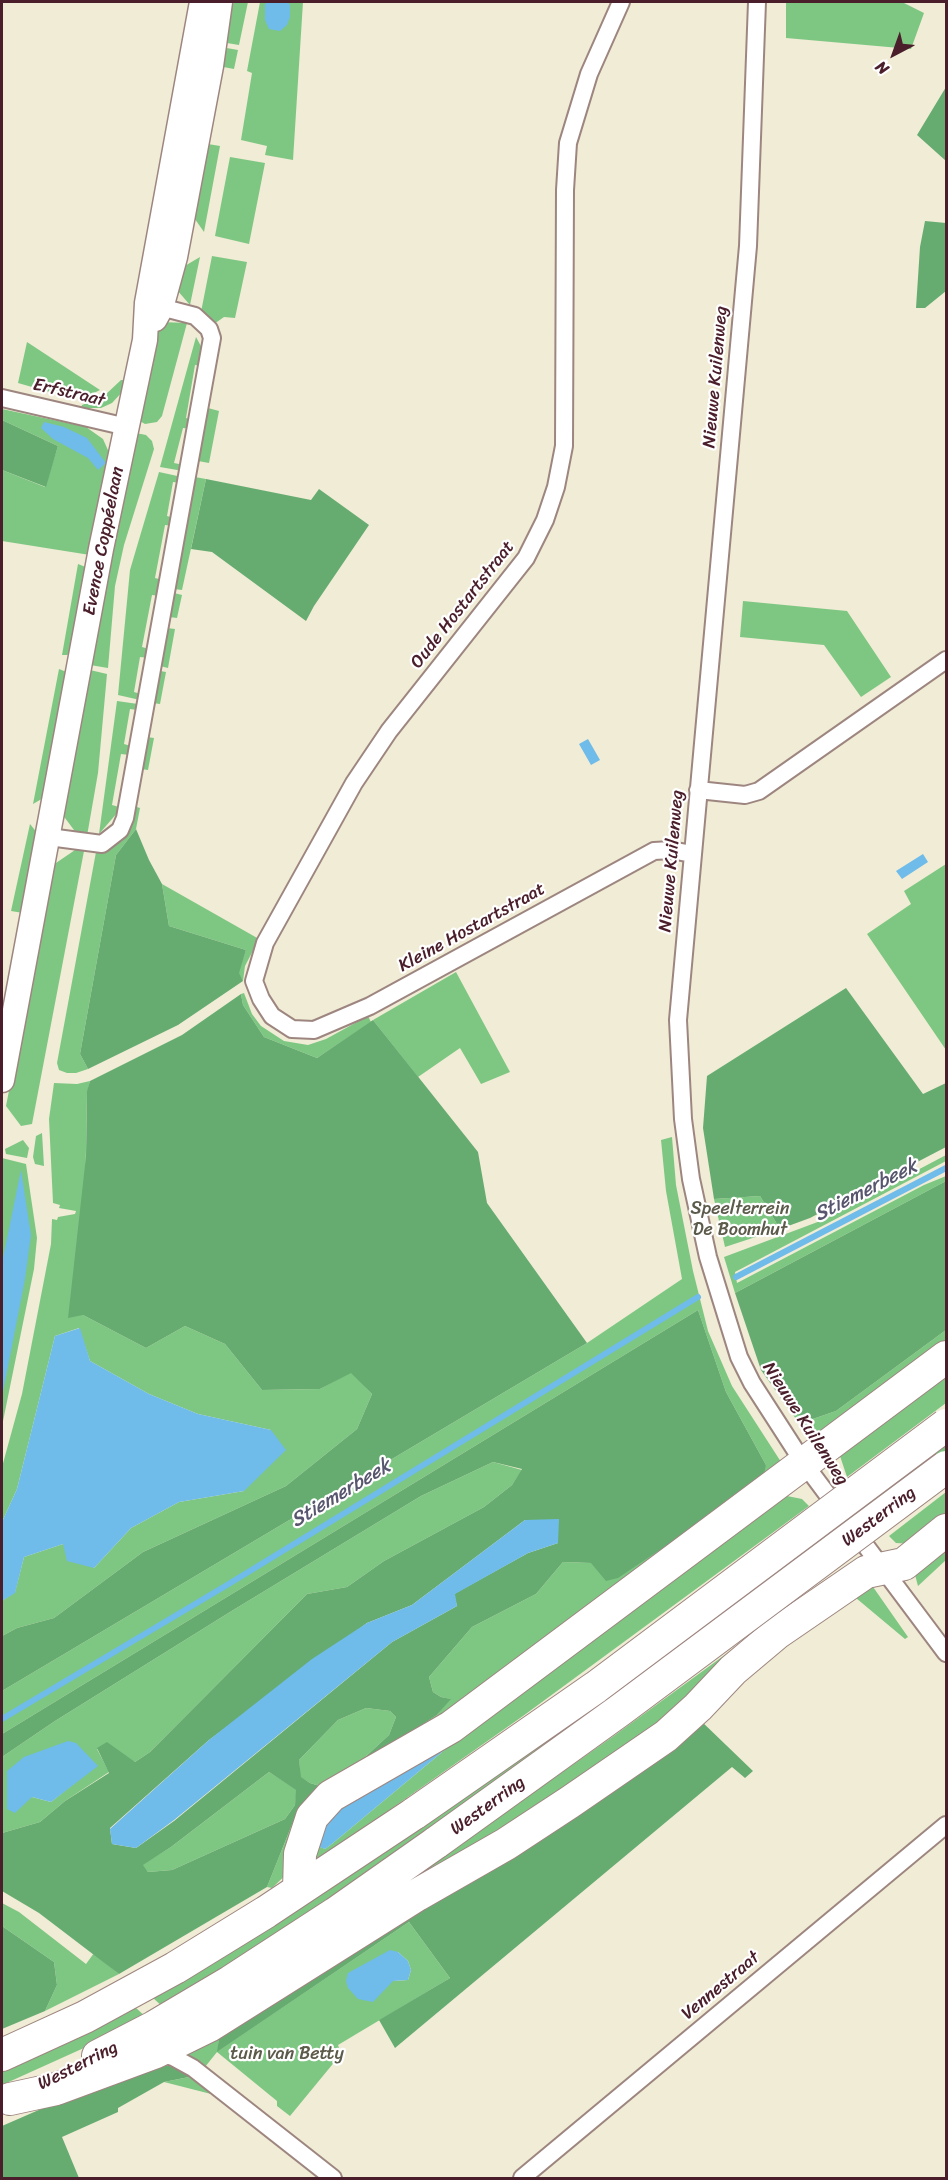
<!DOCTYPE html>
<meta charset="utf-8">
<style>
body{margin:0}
#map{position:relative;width:948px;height:2180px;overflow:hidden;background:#f1ecd5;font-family:Sriracha,sans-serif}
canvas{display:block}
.frame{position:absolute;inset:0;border:3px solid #4a1f2b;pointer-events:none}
.north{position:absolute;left:864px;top:24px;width:60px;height:60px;-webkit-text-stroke:4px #fff;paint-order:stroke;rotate:221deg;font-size:16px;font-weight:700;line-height:24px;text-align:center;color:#4a1f2b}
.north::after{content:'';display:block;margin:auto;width:21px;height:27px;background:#4a1f2b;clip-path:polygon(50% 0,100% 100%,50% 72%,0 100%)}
</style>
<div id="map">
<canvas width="948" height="2180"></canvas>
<div class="frame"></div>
<div class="north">N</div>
</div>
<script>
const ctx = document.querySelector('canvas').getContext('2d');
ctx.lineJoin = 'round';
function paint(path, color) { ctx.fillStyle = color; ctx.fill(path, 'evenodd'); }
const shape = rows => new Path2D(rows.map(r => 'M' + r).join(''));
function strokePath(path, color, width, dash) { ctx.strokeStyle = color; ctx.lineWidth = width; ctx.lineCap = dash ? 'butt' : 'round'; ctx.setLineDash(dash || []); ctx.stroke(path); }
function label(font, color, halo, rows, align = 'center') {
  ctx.font = font + ' Sriracha,sans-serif'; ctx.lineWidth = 4.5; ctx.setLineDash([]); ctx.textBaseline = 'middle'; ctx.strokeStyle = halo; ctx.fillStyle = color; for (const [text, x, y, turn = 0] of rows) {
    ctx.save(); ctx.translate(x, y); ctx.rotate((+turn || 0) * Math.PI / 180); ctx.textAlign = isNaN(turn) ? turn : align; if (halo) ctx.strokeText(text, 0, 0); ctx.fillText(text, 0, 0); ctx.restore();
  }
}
const green = shape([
 [235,2,248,2,239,45,221,42,227,9],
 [260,2,303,2,293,160,265,155,267,146,241,140,252,73,247,71],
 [786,2,902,2,924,13,911,49,786,38],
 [221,47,238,50,234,69,218,66],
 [202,143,220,146,204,232,190,212],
 [230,157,265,163,249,244,215,236],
 [212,256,247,262,235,318,224,317,214,324,201,312],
 [200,257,190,305,177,290,183,267],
 [161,322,187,323,162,416,157,422,145,424,138,420,152,352],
 [196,337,203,350,203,366,195,365,186,418,193,420,191,429,183,428,174,463,184,465,183,471,160,467],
 [27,342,100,390,92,394,67,397,18,383],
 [121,380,126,380,124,390,112,403,101,408,81,408,82,405,104,396],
 [208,408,219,411,209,463,198,461],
 [2,409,86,427,103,439,111,457,90,555,2,541,2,470,45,487,58,446,2,420],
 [136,433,146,435,152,441,154,449,124,545,115,586,108,668,90,665],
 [159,472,182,477,181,483,173,482,167,516,174,518,173,526,165,525,155,578,163,580,159,596,152,595,142,647,149,649,148,658,140,657,134,692,141,694,140,700,118,695,130,570],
 [195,477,206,479,182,590,174,589],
 [78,564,88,568,72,652,67,655,62,655],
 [174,593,182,595,177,618,169,617],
 [743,601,847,611,891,677,861,697,824,645,740,637],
 [167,628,175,629,168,668,160,666],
 [59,669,69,673,45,797,33,804],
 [90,670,107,674,98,773,87,836,77,834,62,814],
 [160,671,166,672,160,704,153,703],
 [117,701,138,704,137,710,130,709,124,744,131,746,129,755,121,754,112,805,119,807,118,812,99,834],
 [147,737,154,738,148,770,141,769],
 [134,806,140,808,136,829,116,855,80,1054,88,1069,76,1073,67,1073,59,1070,57,1063,96,852,108,849,118,842,129,828],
 [30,824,38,834,23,913,11,911],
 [78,848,84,851,32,1124,21,1126,6,1106,53,865],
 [946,864,946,1050,867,934,911,904,904,891],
 [162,884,259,939,245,966,243,981,238,973,246,950,169,926],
 [456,972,510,1072,481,1084,460,1048,418,1077,373,1020],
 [244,993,252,1014,261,1026,284,1041,308,1045,326,1039,368,1016,371,1022,317,1058,264,1037,243,1005,241,994],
 [90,1081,87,1093,83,1315,146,1348,185,1326,225,1344,262,1390,320,1389,351,1372,372,1394,357,1429,286,1486,143,1552,54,1618,17,1628,2,1636,2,1601,15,1592,24,1557,63,1544,94,1568,131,1528,179,1502,244,1491,271,1430,198,1414,149,1394,90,1361,79,1328,55,1336,17,1489,2,1522,2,1467,22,1394,51,1244,52,1219,57,1220,58,1217,75,1214,76,1211,59,1208,60,1205,53,1203,49,1119,54,1083,77,1084],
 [42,1133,44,1166,35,1164,33,1157,36,1136],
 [672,1137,676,1185,693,1271,708,1331,732,1386,783,1465,459,1710,272,1888,267,1887,295,1817,320,1791,437,1715,450,1699,441,1697,433,1692,429,1677,472,1627,536,1594,563,1562,591,1563,766,1465,726,1392,698,1310,2,1734,2,1691,587,1343,682,1279,666,1191,661,1140],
 [23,1140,29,1148,27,1158,6,1154,5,1149],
 [946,1155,946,1161,735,1272,737,1283,924,1185,946,1176,946,1181,735,1293,724,1257,823,1220],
 [2,1158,26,1164,37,1238,34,1269,2,1426],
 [760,1196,780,1229,725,1247,714,1199],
 [946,1330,946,1347,815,1437,808,1435,785,1404,807,1421,836,1411],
 [946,1367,946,1403,847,1477,840,1456],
 [946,1441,946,1452,872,1509,867,1501],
 [493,1462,522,1470,512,1485,484,1507,384,1561,347,1587,307,1594,150,1752,135,1762,97,1749,109,1772,65,1801,40,1822,2,1833,2,1757,55,1721,230,1612,421,1496],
 [97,1765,51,1802,32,1797],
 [780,1490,787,1496,802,1499,809,1506,523,1716,310,1866,313,1837,321,1821,337,1803,457,1731,517,1689],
 [451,1741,453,1743,333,1843,325,1849,318,1846,320,1831,331,1813,351,1797],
 [946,1492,946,1518,912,1544,896,1543,889,1536],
 [826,1530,832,1536,687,1646,278,1938,165,2009,152,1997,339,1883],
 [946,1540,946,1560,918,1586,914,1571],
 [871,1584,908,1637,905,1639,850,1593],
 [737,1646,694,1698,580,1787,276,1974,615,1735],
 [366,1708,390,1711,396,1717,389,1735,364,1758,323,1787,310,1783,300,1777,299,1760,338,1720],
 [269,1772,297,1790,295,1805,285,1819,172,1870,148,1872,142,1865,171,1847],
 [2,1903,19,1912,86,1964,94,1953,119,1974,45,2011,57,1985,54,1962,2,1926],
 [409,1922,450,1978,338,2045,341,2054,290,2116,277,2106,277,2101,217,2052,205,2067,190,2056,175,2051,219,2038,218,2051],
 [398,1952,408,1961,411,1970,408,1980,393,1981],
 [135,2007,148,2019,2,2085,2,2070],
 [194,2076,213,2091,211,2094,164,2082]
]);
const forest = shape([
 [946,87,946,161,917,135],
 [925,221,946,223,946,291,925,308,916,308,920,247],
 [2,420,58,446,46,487,2,470],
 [206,479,311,500,319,489,369,525,314,606,306,621,212,552,191,549],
 [136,829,149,860,162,884,169,926,246,950,239,973,243,981,178,1025,88,1069,80,1054,116,855],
 [846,988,923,1094,946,1083,946,1147,810,1218,780,1229,760,1196,714,1199,703,1128,707,1076],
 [241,994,243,1005,264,1037,317,1058,373,1020,478,1152,487,1203,587,1343,2,1691,2,1636,17,1628,54,1618,143,1552,286,1486,357,1429,372,1394,351,1373,320,1389,262,1390,225,1344,185,1326,146,1348,83,1315,68,1318,86,1156,87,1091,90,1081,182,1035],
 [946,1181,946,1330,836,1411,807,1421,785,1404,761,1370,735,1293],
 [698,1310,726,1392,766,1465,764,1474,700,1523,618,1578,606,1581,591,1563,563,1562,536,1594,472,1627,429,1677,433,1692,441,1697,451,1699,437,1715,320,1791,295,1817,267,1887,119,1974,39,1913,2,1891,2,1833,40,1822,65,1801,109,1773,97,1748,107,1742,135,1762,150,1752,307,1594,347,1587,384,1561,484,1507,512,1485,522,1469,493,1462,421,1496,230,1612,55,1721,2,1757,2,1734],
 [525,1520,558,1543,528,1553,454,1594,457,1606,392,1642,174,1821,136,1848,112,1844,110,1828,209,1740,367,1623,412,1605],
 [366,1708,390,1711,396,1717,389,1735,364,1758,323,1787,310,1783,301,1777,299,1760,338,1720],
 [269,1772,296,1790,295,1805,285,1819,172,1870,148,1872,143,1865,171,1847],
 [699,1719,753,1771,745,1778,732,1767,395,2048,379,2020,450,1978,409,1922,217,2052,219,2038],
 [2,1926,54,1962,57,1985,45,2011,2,2029],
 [165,2065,179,2068,194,2076,164,2082,118,2108,118,2112,62,2137,79,2178,2,2178,2,2126,64,2099]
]);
const water = shape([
 [269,2,288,2,290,5,290,17,287,25,280,31,269,29,265,20,265,4],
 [44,422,64,427,87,438,106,463,98,470,88,458,53,439,41,428],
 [588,739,600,760,591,765,579,744],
 [923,854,928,862,902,879,896,871],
 [21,1170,31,1235,25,1279,2,1397,2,1263],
 [80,1328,90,1361,149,1394,198,1414,271,1430,286,1450,244,1491,179,1502,131,1528,94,1568,67,1561,63,1544,24,1557,15,1593,2,1601,2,1522,17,1489,55,1336],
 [559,1519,558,1543,528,1553,455,1594,457,1606,392,1642,174,1820,136,1848,112,1844,110,1829,209,1740,312,1659,367,1623,412,1605,525,1520],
 [68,1741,76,1743,98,1766,51,1802,32,1797,15,1813,7,1809,7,1771,24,1757],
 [453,1743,333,1843,325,1849,317,1846,331,1812],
 [390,1950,398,1952,408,1961,411,1970,408,1980,393,1981,373,2002,358,1999,348,1988,346,1981,348,1973]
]);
const stream = shape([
 [736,1277,946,1168],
 [2,1719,227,1585,698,1297]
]);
const street = shape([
 [621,2,589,74,568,143,565,190,564,446,556,487,545,520,526,558,389,731,354,783,265,943,254,981,261,999,272,1016,292,1029,314,1030,370,1006,654,851,671,850,692,854],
 [757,2,748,246,678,1020,683,1119,691,1179,708,1257,739,1357,752,1383,803,1462,946,1653],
 [2,398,127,427],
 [698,790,745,795,759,791,946,660],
 [49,837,102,844,120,830,125,818,212,338,209,329,195,316,153,305],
 [157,2052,173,2057,193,2068,333,2178],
 [522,2178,946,1825]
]);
const secondary = shape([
 [155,319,161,308,175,257,211,66,220,2],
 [2,1080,101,549,145,340,147,303,202,2]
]);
const highway = shape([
 [299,1890,300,1854,312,1817,331,1796,451,1727,946,1357],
 [2,2055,85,2017,175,1968,266,1912,415,1813],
 [98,2056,154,2027,230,1982,336,1913,437,1842],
 [10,2099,56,2089,156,2052,209,2026,417,1895,506,1844,570,1802,666,1736,698,1707,733,1670,777,1633,866,1572,904,1564,946,1530]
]);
const highwayBridge = shape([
 [415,1813,596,1687,946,1425],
 [437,1842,619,1711,946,1467]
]);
const streetNames = [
 ["Nieuwe Kuilenweg",716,377,-85],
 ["Erfstraat",69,393,13],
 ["Evence Coppéelaan",104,541,-79],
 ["Oude Hostartstraat",463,605,-52],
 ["Nieuwe Kuilenweg",672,861,-85],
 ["Kleine Hostartstraat",472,928,-29],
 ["Nieuwe Kuilenweg",805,1424,57],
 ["Westerring",879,1517,-37],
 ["Westerring",488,1806,-36],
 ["Vennestraat",721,1986,-40],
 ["Westerring",78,2066,-27]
];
const parkNames = [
 ["Speelterrein",740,1209],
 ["De Boomhut",740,1230],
 ["tuin van Betty",287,2054]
];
const waterNames = [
 ["Stiemerbeek",866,1191,-27],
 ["Stiemerbeek",341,1494,-31]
];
paint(green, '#7ec783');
paint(forest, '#66ac71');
paint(water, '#6fbbe9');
strokePath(stream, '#6fbbe9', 6);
strokePath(street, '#9e8680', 20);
strokePath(secondary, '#9e8680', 27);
strokePath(highway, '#9e8680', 34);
strokePath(street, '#fff', 16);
strokePath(secondary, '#fff', 24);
strokePath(highway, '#fff', 32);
strokePath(highwayBridge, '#9e8680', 34, []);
strokePath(highwayBridge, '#fff', 32);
label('18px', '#4a1f2b', '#fff', streetNames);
label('18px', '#5c5a4a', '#fff', parkNames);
label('italic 20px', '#57566e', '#fff', waterNames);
</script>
